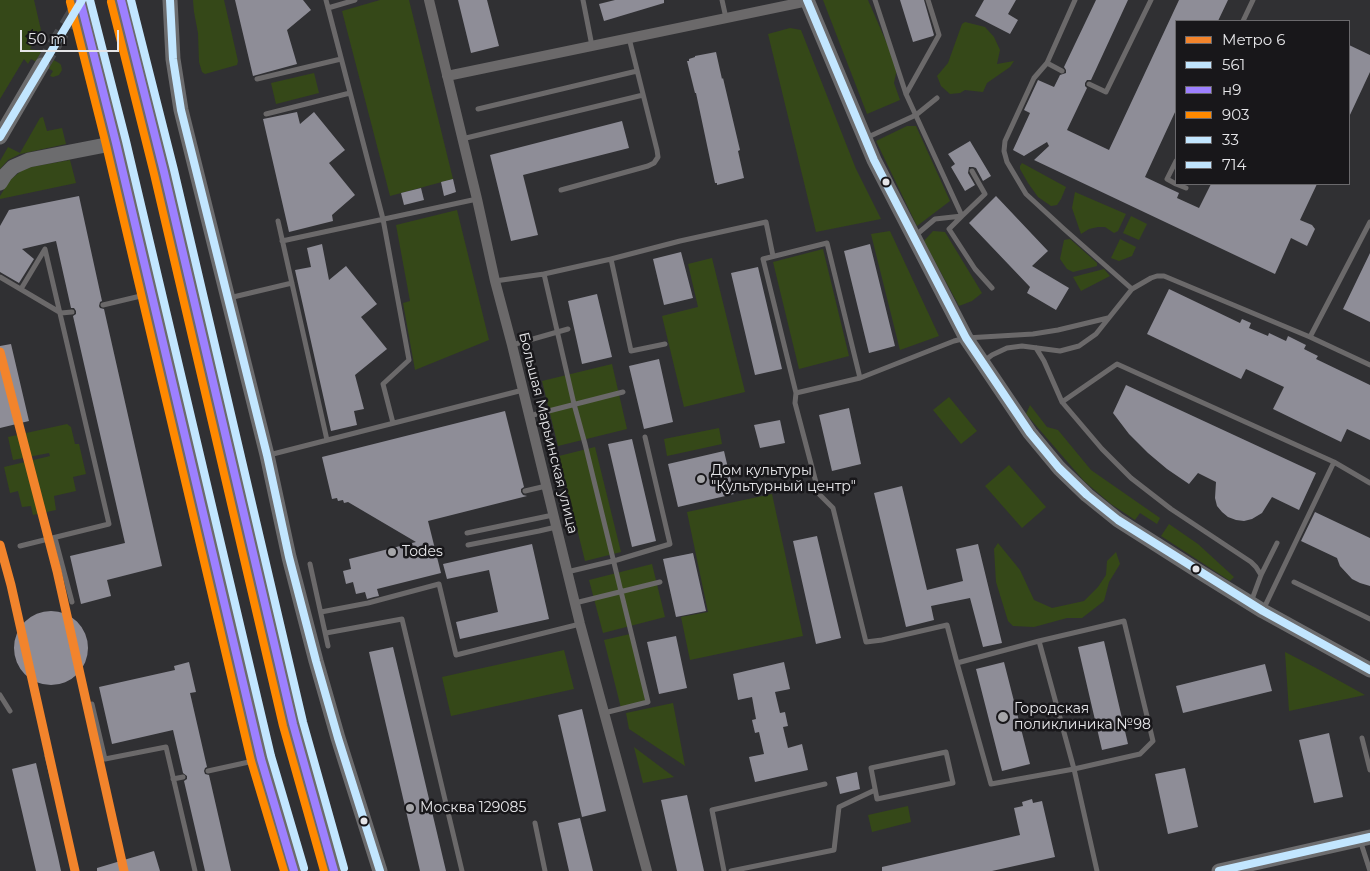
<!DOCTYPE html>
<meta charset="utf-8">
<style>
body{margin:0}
#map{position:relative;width:1370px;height:871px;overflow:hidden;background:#303033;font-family:Montserrat,sans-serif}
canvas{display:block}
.legend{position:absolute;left:1175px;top:20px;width:175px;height:165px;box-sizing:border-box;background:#18171a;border:1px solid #6a696c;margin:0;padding:6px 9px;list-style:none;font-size:15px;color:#e5e5e8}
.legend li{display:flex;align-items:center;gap:10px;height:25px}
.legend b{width:25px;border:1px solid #6a696c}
.scale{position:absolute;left:20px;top:30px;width:99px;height:22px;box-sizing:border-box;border:2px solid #e5e5e8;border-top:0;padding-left:6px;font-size:15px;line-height:18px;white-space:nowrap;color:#e5e5e8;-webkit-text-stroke:4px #18171a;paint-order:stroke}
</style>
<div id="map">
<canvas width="1370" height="871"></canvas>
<ul class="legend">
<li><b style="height:6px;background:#f2842c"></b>Метро 6</li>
<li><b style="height:6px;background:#c2e6ff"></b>561</li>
<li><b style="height:6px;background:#9d80ff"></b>н9</li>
<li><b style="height:6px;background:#ff8900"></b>903</li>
<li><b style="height:6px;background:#c2e6ff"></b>33</li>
<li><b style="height:6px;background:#c2e6ff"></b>714</li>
</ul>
<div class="scale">50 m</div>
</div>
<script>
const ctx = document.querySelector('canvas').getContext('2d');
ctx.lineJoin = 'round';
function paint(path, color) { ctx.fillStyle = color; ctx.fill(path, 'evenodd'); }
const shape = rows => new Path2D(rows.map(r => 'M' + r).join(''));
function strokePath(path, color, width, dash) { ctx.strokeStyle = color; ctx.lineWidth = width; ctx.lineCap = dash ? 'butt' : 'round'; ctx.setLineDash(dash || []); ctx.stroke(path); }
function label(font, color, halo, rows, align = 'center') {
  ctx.font = font + ' Montserrat,sans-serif'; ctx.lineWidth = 5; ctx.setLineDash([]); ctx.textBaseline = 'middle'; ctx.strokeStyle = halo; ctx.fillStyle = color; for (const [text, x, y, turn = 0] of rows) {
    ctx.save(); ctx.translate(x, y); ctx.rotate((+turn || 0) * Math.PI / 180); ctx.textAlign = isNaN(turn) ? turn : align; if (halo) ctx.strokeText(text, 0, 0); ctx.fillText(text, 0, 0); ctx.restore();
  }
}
const green = shape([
 [0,0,34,0,41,30,30,49,36,50,59,63,61,65,62,70,59,75,53,77,50,76,53,71,31,59,28,64,24,59,0,99],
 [193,0,224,0,238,61,237,65,205,74,202,72,199,62,198,33,194,12],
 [380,0,409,0,453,179,390,196,342,11],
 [823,0,868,0,895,62,897,69,894,83,900,100,867,114],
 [965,22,985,27,994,37,1000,50,997,64,1014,61,1010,67,987,83,983,92,965,90,960,93,950,94,941,86,937,76,948,63,962,24],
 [790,28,801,30,856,169,881,219,816,232,768,34],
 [314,73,319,93,276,104,271,83],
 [43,117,47,131,62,128,66,144,20,154,8,160,0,169,0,161,8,147,20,153,40,118],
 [907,126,916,126,950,201,917,226,876,141],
 [70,160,76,183,0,199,0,196,10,180,21,171,31,167],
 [1022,163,1066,187,1061,199,1057,205,1051,206,1038,197,1028,183,1020,169,1020,166],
 [1075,192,1126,214,1118,231,1114,233,1105,227,1098,227,1089,229,1081,234,1072,208],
 [457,210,489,340,415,370,403,303,410,301,396,225],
 [1131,216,1147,224,1139,240,1123,233],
 [890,231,939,336,900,350,871,234],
 [933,231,945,232,982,293,972,301,959,306,924,241],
 [1070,239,1097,263,1097,266,1073,272,1067,269,1060,259,1064,240],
 [1120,239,1136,247,1132,256,1119,261,1111,258],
 [823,249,849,356,799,369,773,262],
 [712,258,745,392,684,407,662,316,698,307,688,264],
 [1104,269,1110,276,1081,291,1073,277],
 [612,364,627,429,558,446,542,381],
 [949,397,977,431,961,444,933,410],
 [1030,405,1047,427,1058,430,1091,470,1160,518,1157,524,1140,513,1135,520,1111,504,1084,481,1026,414],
 [67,424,71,427,75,444,79,444,86,474,73,477,76,491,54,496,56,510,33,515,31,506,22,507,18,491,10,493,4,467,50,456,49,453,13,460,8,437],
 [719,428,722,444,667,456,664,439],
 [595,447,621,552,585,561,559,456],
 [1009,465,1046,507,1022,528,985,486],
 [772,494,803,636,690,660,681,617,708,612,687,512],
 [1169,524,1198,544,1234,577,1230,581,1161,536],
 [998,543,1020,570,1034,600,1052,608,1084,601,1098,587,1106,575,1107,561,1116,552,1120,564,1109,582,1104,601,1082,618,1067,618,1034,627,1013,626,1008,621,996,582,994,549],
 [652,564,665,617,603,633,589,580],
 [630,634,647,702,621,708,604,640],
 [564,650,574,689,451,716,442,677],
 [1285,652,1316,668,1365,695,1289,711],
 [673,703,685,766,629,729,626,713],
 [634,747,674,777,643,783],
 [908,806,911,822,872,832,868,815]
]);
const building = shape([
 [235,0,303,0,311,10,287,30,297,64,253,76],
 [458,0,487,0,499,46,471,53],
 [615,0,664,0,664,3,604,21,599,4],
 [900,0,924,0,934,35,933,36,913,42],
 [984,0,1016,0,1008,14,1018,20,1010,34,975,16],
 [1096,0,1128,0,1091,80,1087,80,1085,83,1085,86,1087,88,1067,130,1109,150,1179,0,1228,0,1218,21,1176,21,1176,110,1145,177,1179,193,1177,198,1199,208,1211,184,1317,184,1300,220,1312,225,1315,229,1307,246,1291,238,1275,274,1034,160,1049,146,1047,142,1024,156,1013,150,1030,113,1024,110,1038,80,1054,87,1060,75,1066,73,1066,70,1064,67],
 [1349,45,1370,55,1370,72,1349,117],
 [716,52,722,79,723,78,740,150,738,151,744,178,717,185,717,183,715,183,696,93,695,93,687,61,689,61,689,59,695,57,695,56],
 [297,112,300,124,314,112,345,150,329,163,355,195,332,215,333,221,289,232,263,119],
 [622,121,629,148,523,175,538,235,511,241,490,155],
 [970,141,991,176,983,181,976,168,973,167,969,167,968,173,975,185,965,191,951,167,955,164,948,154],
 [453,179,456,192,444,196,441,182],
 [421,188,424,200,404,205,401,193],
 [79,196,102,301,100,302,99,306,100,308,104,309,162,566,107,580,111,596,81,604,70,556,125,543,73,316,76,314,76,311,74,308,71,308,56,241,22,249,34,259,19,283,0,272,0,226,9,210],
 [996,196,1048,251,1032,266,1069,288,1056,310,1027,293,1030,287,969,223],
 [322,244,329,280,346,266,377,304,361,317,387,349,355,375,364,409,354,411,357,425,331,431,295,270,311,267,307,248],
 [870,244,895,346,869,353,844,251],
 [681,252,693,298,664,305,653,259],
 [1370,253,1370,322,1343,309],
 [758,267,782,369,755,375,731,273],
 [1169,289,1240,323,1242,319,1251,323,1249,328,1268,336,1269,333,1286,341,1288,336,1306,345,1304,349,1318,356,1316,359,1370,385,1370,440,1347,429,1341,442,1273,409,1284,387,1246,369,1241,379,1147,334],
 [597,294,612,357,582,364,568,301],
 [11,344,29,421,0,428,0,346],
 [659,359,673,422,644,429,629,366],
 [1126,385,1316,473,1299,510,1272,497,1262,513,1252,519,1244,521,1236,520,1228,517,1222,512,1217,506,1215,498,1216,482,1198,473,1189,484,1167,469,1148,453,1129,434,1113,413],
 [849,408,861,464,832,471,819,415],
 [505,411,524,487,521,489,521,492,523,495,527,496,428,521,441,573,377,589,379,596,374,597,367,599,365,592,356,594,353,582,346,584,343,571,351,569,349,559,416,542,348,502,344,503,343,500,338,501,337,498,332,499,322,457],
 [780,420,785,443,760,448,754,425],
 [632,439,656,541,632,547,608,444],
 [724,451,734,494,678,507,668,464],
 [902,486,927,590,963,581,956,549,978,544,1002,643,983,647,970,598,931,606,934,620,906,627,874,493],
 [1315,512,1370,538,1370,586,1360,583,1352,579,1340,566,1337,558,1301,541],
 [817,536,841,638,816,644,793,541],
 [532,544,549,619,460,639,456,622,498,612,489,570,447,579,443,564],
 [693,553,706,611,676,617,663,559],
 '14 648a37 37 0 1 1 74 0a37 37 0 1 1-74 0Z',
 [676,636,687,688,659,694,647,642],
 [1104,641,1128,744,1102,750,1078,647],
 [393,647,425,782,446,871,420,871,369,652],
 [189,662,196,692,190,693,207,767,205,768,204,771,205,774,209,775,231,871,205,871,184,781,187,779,187,776,183,773,173,730,112,744,99,687,175,670,174,666],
 [784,662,790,689,775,692,780,713,785,712,788,726,783,727,788,748,802,744,808,770,755,782,749,757,764,754,759,732,755,733,752,720,756,719,752,697,738,700,733,674],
 [1004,662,1030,764,1002,771,976,669],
 [1265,664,1272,691,1183,713,1176,686],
 [582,709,606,811,582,817,558,715],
 [1329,733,1343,797,1314,803,1299,740],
 [36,763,58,857,61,871,36,871,12,769],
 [1185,768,1198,827,1168,834,1155,774],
 [857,772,860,789,840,794,836,777],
 [687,795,704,871,677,871,661,800],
 [1032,799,1033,803,1042,801,1055,857,992,871,882,871,882,867,1020,835,1014,808,1023,806,1022,802],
 [580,818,593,871,569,871,558,823],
 [154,851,160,871,97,871,97,868]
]);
const secondaryTunnel = shape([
 [42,65,82,0]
]);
const lane = shape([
 [326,0,383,219,409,360,383,384,393,423],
 [583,0,592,46],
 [722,0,726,18],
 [875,0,906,94,962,216,949,229,975,269,992,288],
 [1075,0,1047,63,1034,78,1005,141,1004,151,1007,162,1026,194,1064,229,1132,289],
 [328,8,355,0],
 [1243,21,1253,0],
 [1047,63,1062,71],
 [257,79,341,59],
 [1089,84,1106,92,1151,0],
 [906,94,939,35,928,0],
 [478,109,637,71],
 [266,114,350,93],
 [866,138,916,115,937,98],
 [462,139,643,95],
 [1176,161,1167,179,1176,184],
 [1176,184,1186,188],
 [561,190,648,166,654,163,658,157,657,150,629,38],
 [278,221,327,440],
 [916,235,935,219,962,216,985,194,972,171],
 [282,241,477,199],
 [544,274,574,404,585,444,648,702,604,713],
 [0,277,61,313,72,312],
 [495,281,544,274,611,259],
 [229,298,292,283],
 [103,305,149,294],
 [1310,337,1370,222],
 [665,344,631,351,611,259,680,241,766,222,773,256],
 [512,345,568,329],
 [1036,348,1044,361,1062,402,1102,449,1131,478,1171,509,1251,562,1256,567,1261,575],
 [983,362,992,355,1007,348,1022,346,1060,351,1079,346,1096,334,1132,289,1151,278,1157,276,1164,276,1310,337,1370,365],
 [796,393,763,259,827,243,860,378],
 [1062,402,1117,364,1334,462,1370,483],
 [529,416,623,392],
 [269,455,523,390],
 [525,491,546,486],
 [467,533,553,515],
 [55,538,72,602],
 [468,545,539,531,556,527],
 [20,546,109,524,45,249,21,289],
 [310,564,328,646],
 [567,572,617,560,670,544,645,437],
 [1294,582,1370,619],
 [1251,602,1261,575,1277,543],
 [575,603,660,582],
 [1264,608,1334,462],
 [321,612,368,603,439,584,456,655,580,624],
 [326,633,402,619,462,871],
 [1039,641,957,663,991,784,1074,769,1140,754,1153,741,1124,621,1039,641,1074,769,1097,871],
 [957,663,947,625,882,640,866,642,833,508,819,494,795,403,796,393,860,378,954,341,966,338,1033,334,1058,330,1108,318],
 [0,695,10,711],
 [92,704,105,759,166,747,195,871],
 [1362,738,1370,770],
 [946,752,953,783,877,799,871,768,946,752],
 [47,756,76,871],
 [208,771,258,760],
 [173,779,183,777],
 [535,823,545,871],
 [1360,840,1370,871],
 [724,871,712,810,825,784],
 [731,871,834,850,839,807,875,790]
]);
const street = shape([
 [429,0,477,199,495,281,512,345,580,624,647,871],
 [447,76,808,1]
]);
const secondary = shape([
 [170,0,173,59,181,110,267,455,289,557,316,661,338,738,380,871],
 [807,0,874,160,966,338,1030,433,1059,468,1087,495,1118,520,1195,569,1263,611,1370,670],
 [0,137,42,65],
 [0,183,5,175,13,167,29,160,116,143],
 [1219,871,1370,837]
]);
const primary = shape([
 [80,0,116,143,261,759,294,871],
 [121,0,164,172,293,724,334,871]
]);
const bus1 = shape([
 [170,0,173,59,181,110,267,455,289,557,316,661,338,738,380,871],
 [807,0,874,160,966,338,1030,433,1059,468,1087,495,1118,520,1263,611,1370,670],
 [1219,871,1370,837]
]);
const bus2 = shape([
 [80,0,116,143,261,759,294,871],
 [121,0,164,172,293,724,334,871]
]);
const bus3 = shape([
 [70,2,106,145,251,761,284,871],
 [111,2,154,174,283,726,324,871]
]);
const bus4 = shape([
 [90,0,126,141,271,756,304,868],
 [131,0,174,170,303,722,344,868]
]);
const bus5 = shape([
 [0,137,82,0]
]);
const metro1 = shape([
 [0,352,57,571,124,871],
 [0,545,11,585,75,871]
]);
const markers = [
 [886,182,4.5,"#e5e5e8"],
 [701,479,5,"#a6a6a9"],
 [392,552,5,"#a6a6a9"],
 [1196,569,4.5,"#e5e5e8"],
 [1003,717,6,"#a6a6a9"],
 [410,808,5,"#a6a6a9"],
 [364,821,4.5,"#e5e5e8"]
];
const streetNames = [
 ["Большая Марьинская улица",548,433,76]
];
const poiNames = [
 ["Дом культуры",711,471],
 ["\"Культурный центр\"",711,487],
 ["Todes",402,552],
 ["Городская",1014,709],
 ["поликлиника №98",1014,725],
 ["Москва 129085",420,808]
];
paint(green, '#354818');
paint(building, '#8e8d97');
strokePath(secondaryTunnel, '#4b4b4e', 15, [15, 8]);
strokePath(lane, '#6b696a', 5);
strokePath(street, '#6b696a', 10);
strokePath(secondary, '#6c6c6e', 15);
strokePath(primary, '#6c6b6c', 16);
strokePath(bus1, '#c2e6ff', 8);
strokePath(bus2, '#9d80ff', 8);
strokePath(bus3, '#ff8900', 8);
strokePath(bus4, '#c2e6ff', 8);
strokePath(bus5, '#c2e6ff', 8);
strokePath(metro1, '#f2842c', 9);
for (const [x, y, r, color] of markers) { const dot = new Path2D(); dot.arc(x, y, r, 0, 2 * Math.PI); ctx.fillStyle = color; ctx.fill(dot); strokePath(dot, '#18171a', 2); }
label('14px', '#e5e5e8', '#18171a', streetNames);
label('14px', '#e5e5e8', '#18171a', poiNames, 'left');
</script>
